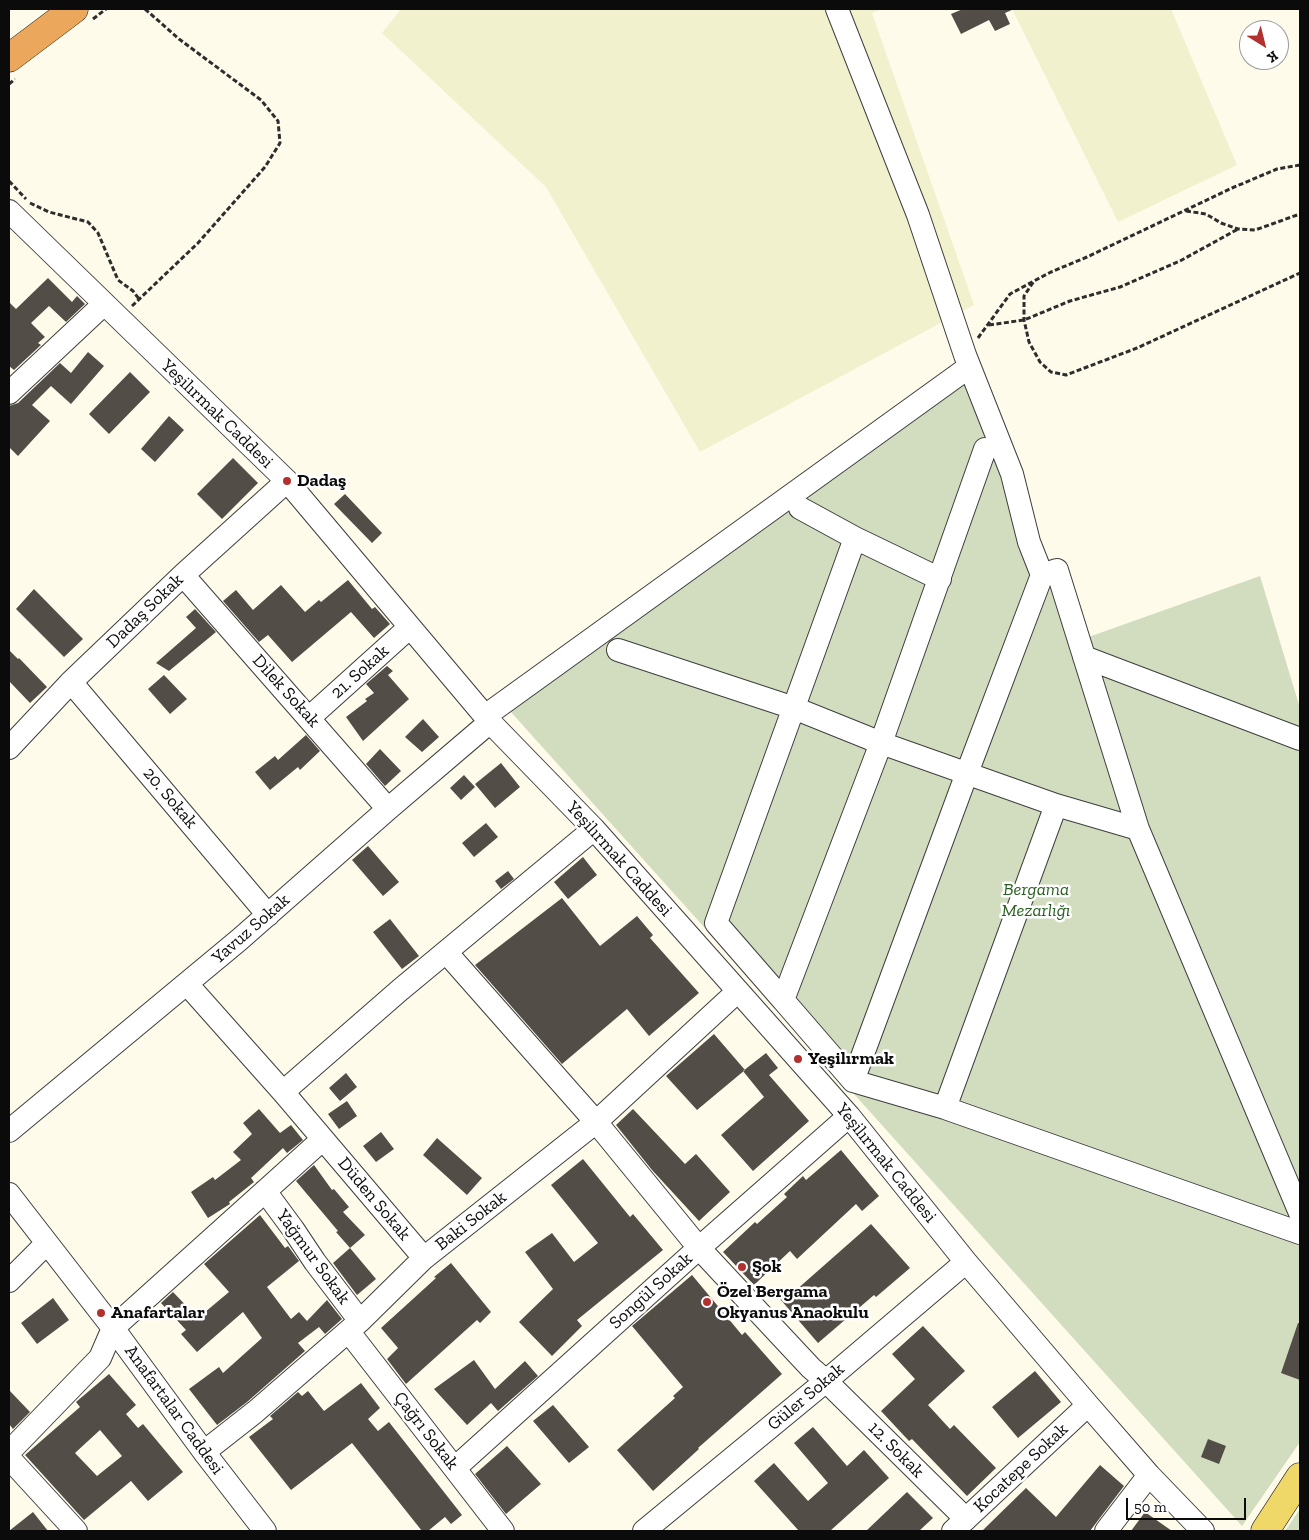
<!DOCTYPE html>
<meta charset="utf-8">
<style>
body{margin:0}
#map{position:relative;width:1309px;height:1540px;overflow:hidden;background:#fefbeb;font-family:"Zilla Slab",serif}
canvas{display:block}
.frame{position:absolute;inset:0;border:10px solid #0b0b0b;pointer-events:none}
.north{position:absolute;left:1239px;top:20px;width:50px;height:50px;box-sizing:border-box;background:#fff;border:1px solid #9d9d9d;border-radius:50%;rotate:144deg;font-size:14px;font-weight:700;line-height:20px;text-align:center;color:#0b0b0b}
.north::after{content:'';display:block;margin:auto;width:18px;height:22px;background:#b2302d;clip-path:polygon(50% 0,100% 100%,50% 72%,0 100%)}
.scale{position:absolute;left:1126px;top:1498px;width:120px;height:22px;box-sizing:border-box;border:2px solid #0b0b0b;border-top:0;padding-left:6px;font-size:15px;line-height:18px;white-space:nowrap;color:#0b0b0b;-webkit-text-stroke:4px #fff;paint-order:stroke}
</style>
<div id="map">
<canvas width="1309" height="1540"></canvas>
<div class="frame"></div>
<div class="north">K</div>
<div class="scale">50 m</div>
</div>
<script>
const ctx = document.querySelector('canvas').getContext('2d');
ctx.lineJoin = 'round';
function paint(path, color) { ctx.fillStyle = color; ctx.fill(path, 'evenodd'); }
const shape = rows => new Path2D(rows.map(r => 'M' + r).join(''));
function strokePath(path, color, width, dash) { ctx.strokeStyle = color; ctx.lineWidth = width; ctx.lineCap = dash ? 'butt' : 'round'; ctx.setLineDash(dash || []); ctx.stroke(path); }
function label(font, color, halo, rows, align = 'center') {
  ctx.font = font + ' "Zilla Slab",serif'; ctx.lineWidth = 5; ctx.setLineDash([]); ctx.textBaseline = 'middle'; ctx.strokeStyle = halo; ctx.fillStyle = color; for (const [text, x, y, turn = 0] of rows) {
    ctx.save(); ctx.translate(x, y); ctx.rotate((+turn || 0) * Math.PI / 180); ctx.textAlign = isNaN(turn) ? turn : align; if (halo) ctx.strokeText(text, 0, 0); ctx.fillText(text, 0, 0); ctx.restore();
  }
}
const farmland = shape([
 [401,9,881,9,872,13,974,305,700,452,546,187,382,33],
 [1012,9,1171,9,1237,165,1118,222]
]);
const cemetery = shape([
 [967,377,1083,639,1260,576,1300,708,1300,1442,1242,1526,510,711],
 [1300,1509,1300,1531,1285,1531]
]);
const building = shape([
 [963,9,1014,9,1005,13,1010,24,995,31,989,20,961,34,951,14],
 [48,278,72,302,77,296,85,304,66,322,49,306,31,323,45,337,38,343,41,345,14,370,9,366,9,302,16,309],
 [88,352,104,366,71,404,51,386,32,405,50,421,18,456,9,447,9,406,18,403,60,363,71,373],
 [130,372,150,392,109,434,89,414],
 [169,416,184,430,155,462,141,449],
 [233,458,258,483,222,519,197,494],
 [345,494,382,533,372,543,334,504],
 [348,580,372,609,375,607,390,624,374,638,351,612,292,662,268,635,259,642,223,601,236,590,253,610,281,585,305,612,319,600,321,602],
 [34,589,83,639,64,657,16,609],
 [195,609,216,632,169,671,156,663,196,628,186,617],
 [9,650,18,659,19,658,47,687,30,703,9,681],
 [387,666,393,671,388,675,409,699,363,741,346,717,367,701,365,699,374,693,366,684],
 [164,675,187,699,170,714,148,689],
 [423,719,439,737,422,752,405,737],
 [306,735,320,751,300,770,298,767,270,790,255,772,275,756,278,760],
 [380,749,401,771,385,786,366,764],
 [501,763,520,787,495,808,475,784],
 [464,775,475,787,461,800,450,788],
 [486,823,498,837,474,857,462,843],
 [368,846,399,882,383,896,352,860],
 [583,857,597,875,568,899,554,882],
 [508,871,514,879,501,889,495,881],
 [562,898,600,946,637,916,653,935,650,938,699,993,649,1036,627,1009,562,1064,475,965],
 [390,919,419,956,402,969,373,932],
 [714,1034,745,1070,697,1110,666,1076],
 [766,1053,778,1068,769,1075,809,1121,753,1171,721,1135,764,1097,743,1071],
 [346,1073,357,1087,340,1101,329,1088],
 [347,1101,357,1116,339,1129,328,1114],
 [259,1109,280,1133,291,1125,303,1140,287,1153,283,1148,251,1178,254,1182,229,1202,230,1204,208,1218,191,1192,213,1177,215,1180,241,1160,233,1152,252,1134,243,1123],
 [633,1109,685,1164,696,1154,730,1192,699,1221,652,1170,616,1125],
 [381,1132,394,1149,376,1162,363,1146],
 [437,1138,482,1178,467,1195,423,1155],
 [841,1150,879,1196,862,1211,856,1204,797,1259,790,1251,754,1285,723,1252,755,1222,757,1224,787,1197,784,1194,803,1176,806,1180],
 [583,1159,630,1217,633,1214,663,1250,577,1320,582,1326,552,1356,519,1322,553,1289,525,1252,552,1233,574,1262,598,1243,551,1185],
 [314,1165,332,1190,334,1189,349,1207,343,1212,365,1235,350,1248,336,1232,338,1231,296,1181],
 [260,1215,285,1248,288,1246,299,1261,267,1287,291,1319,299,1312,307,1321,327,1300,342,1319,325,1334,319,1327,298,1343,305,1351,247,1402,217,1425,189,1389,219,1367,223,1373,262,1338,243,1312,197,1352,181,1334,186,1330,161,1303,173,1292,198,1318,229,1292,204,1264],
 [871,1224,910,1268,876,1297,874,1295,818,1343,780,1299,793,1288,795,1291],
 [350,1248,376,1279,357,1295,333,1263],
 [451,1263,491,1312,480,1323,477,1320,406,1384,387,1359,398,1348,381,1328,436,1278,434,1277],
 [692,1275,742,1335,745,1332,782,1374,698,1448,699,1449,653,1491,617,1450,675,1398,673,1396,683,1387,632,1326],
 [53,1298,69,1320,37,1344,21,1323],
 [1298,1323,1300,1323,1300,1380,1281,1373],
 [923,1326,965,1371,928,1405,950,1429,954,1425,996,1468,967,1496,912,1439,909,1441,881,1411,915,1379,892,1354],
 [474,1360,495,1389,525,1361,538,1376,498,1411,491,1403,467,1425,434,1389],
 [1035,1371,1061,1402,1018,1438,992,1407],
 [109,1374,136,1405,126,1414,138,1428,143,1424,183,1472,148,1501,131,1481,84,1520,25,1455,80,1407,76,1402],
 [100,1430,122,1456,97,1476,75,1453],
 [361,1383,380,1408,368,1419,378,1431,389,1422,462,1515,451,1524,445,1517,428,1531,422,1531,352,1443,291,1490,249,1437,273,1419,270,1416,298,1392,302,1396,308,1391,324,1411],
 [9,1390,30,1412,13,1429,9,1424],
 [553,1405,589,1447,569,1463,533,1421],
 [813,1427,847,1466,864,1450,889,1478,830,1531,799,1531,754,1481,774,1463,808,1501,828,1483,794,1443],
 [1208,1439,1226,1446,1219,1464,1201,1457],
 [507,1446,541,1484,506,1514,475,1474],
 [1100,1465,1124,1486,1090,1531,982,1531,1026,1488,1056,1517],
 [907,1492,933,1518,919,1531,866,1531],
 [33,1512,48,1531,9,1531],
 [1145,1512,1172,1531,1131,1531]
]);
const path = shape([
 [93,19,106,9],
 [9,84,15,79],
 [1300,165,1277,169,1232,188,1087,257,1051,272,1034,281,1024,296,1024,320,1029,342,1040,362,1051,372,1066,375,1137,348,1300,273],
 [9,181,26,199],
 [30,203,49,212,88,222,98,233,118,280,133,291,139,299],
 [1186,211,1206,214,1221,223,1238,229,1255,230,1300,214],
 [132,306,198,243,265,167,280,143,278,121,261,100,179,39,145,9],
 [989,325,1024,320,1070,301,1120,287,1180,261,1238,229],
 [978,338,1010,294,1034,281]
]);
const minor = shape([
 [837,9,918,215,965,355,1012,474,1029,542,1042,575,1057,570,1138,829,1300,1213],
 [9,211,287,481,490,722,594,829,849,1116,966,1262,1088,1405,1149,1475,1203,1531],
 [9,393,104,304],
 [800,508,855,538],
 [183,575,388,809],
 [618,650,794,708,881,743,1056,805,1138,829],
 [1084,657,1300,739],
 [71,682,268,915],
 [485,716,969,367],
 [310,717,410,627],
 [9,748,71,682,183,575,287,481],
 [1056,805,945,1108,1300,1233],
 [446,952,596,1122,699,1248,781,1336,811,1368,826,1381,966,1519],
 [187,984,283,1092,424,1258],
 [783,1000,716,923,855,538,940,579],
 [853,1081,783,1000,881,743,985,449],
 [283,1092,400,990,594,829],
 [945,1108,853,1081,967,773,1042,575],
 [9,1131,239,940,388,809,490,722],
 [265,1191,293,1229,315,1262,360,1321],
 [9,1194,113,1328,204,1452,265,1531],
 [9,1281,46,1244],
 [349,1332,503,1531],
 [9,1452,100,1358,113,1328,323,1139],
 [204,1452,255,1412,360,1321,424,1258,596,1122,738,991],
 [9,1458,76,1531],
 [455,1468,699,1248,849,1116],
 [644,1531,826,1381,966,1262],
 [953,1531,1088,1405],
 [1106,1531,1149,1475]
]);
const major = shape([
 [1265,1531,1300,1477]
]);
const highway = shape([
 [9,58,74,9]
]);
const markers = [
 [287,481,5,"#b2302d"],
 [798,1059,5,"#b2302d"],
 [742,1267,5,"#b2302d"],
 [707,1302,5,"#b2302d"],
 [101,1313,5,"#b2302d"]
];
const streetNames = [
 ["Yeşilırmak Caddesi",217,414,44],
 ["Dadaş Sokak",145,611,-44],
 ["21. Sokak",360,672,-42],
 ["Dilek Sokak",286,691,48],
 ["20. Sokak",170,798,50],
 ["Yeşilırmak Caddesi",619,859,48],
 ["Yavuz Sokak",251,929,-41],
 ["Yeşilırmak Caddesi",886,1163,51],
 ["Düden Sokak",374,1199,50],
 ["Baki Sokak",471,1221,-38],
 ["Yağmur Sokak",313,1257,54],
 ["Songül Sokak",651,1291,-42],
 ["Güler Sokak",806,1397,-40],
 ["Anafartalar Caddesi",174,1410,54],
 ["Çağrı Sokak",426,1431,52],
 ["12. Sokak",896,1450,45],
 ["Kocatepe Sokak",1021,1468,-43]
];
const poiNames = [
 ["Dadaş",297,481],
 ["Yeşilırmak",808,1059],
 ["Şok",752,1267],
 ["Özel Bergama",717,1292],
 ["Okyanus Anaokulu",717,1313],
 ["Anafartalar",111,1313]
];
const parkNames = [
 ["Bergama",1036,890],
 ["Mezarlığı",1036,911]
];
paint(farmland, '#f2f1cd');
paint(cemetery, '#d1ddbe');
paint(building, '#534d48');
strokePath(minor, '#3e3e3e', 24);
strokePath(major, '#1c1c1c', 29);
strokePath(highway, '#1c1c1c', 29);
strokePath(path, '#2d2d2d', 3, [5, 2.5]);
strokePath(minor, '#fff', 22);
strokePath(major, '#f0d868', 28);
strokePath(highway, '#eba75b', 28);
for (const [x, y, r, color] of markers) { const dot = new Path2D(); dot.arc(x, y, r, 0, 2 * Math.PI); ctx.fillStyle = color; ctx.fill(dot); strokePath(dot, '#fff', 2); }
label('18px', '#0b0b0b', '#fff', streetNames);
label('bold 18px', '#0b0b0b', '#fff', poiNames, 'left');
label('italic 18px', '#295e20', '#fff', parkNames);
</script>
